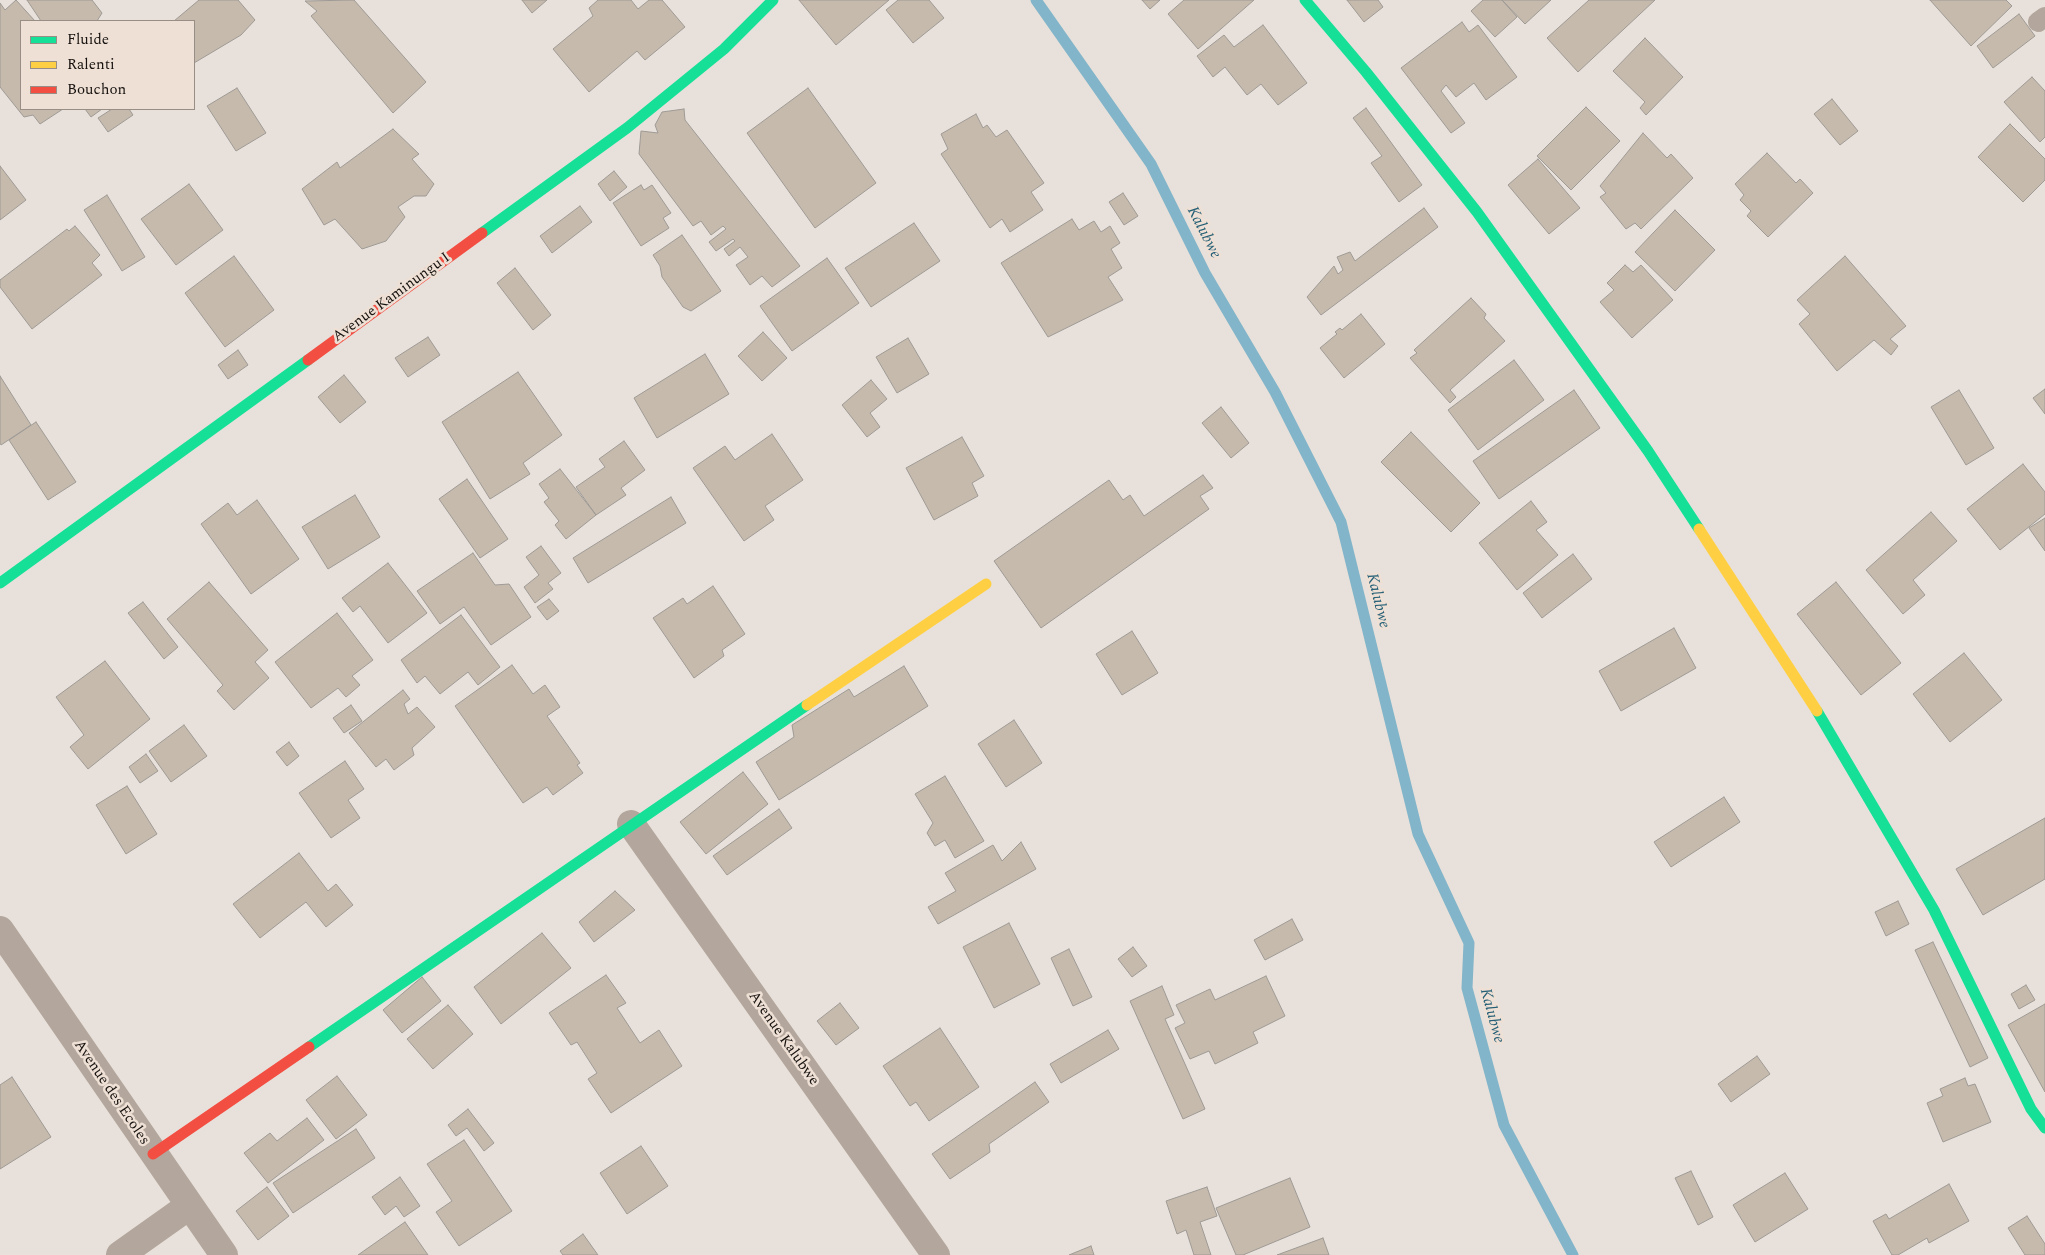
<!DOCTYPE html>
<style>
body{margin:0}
#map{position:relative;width:2045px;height:1255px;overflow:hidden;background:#e8e1db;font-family:Spectral,serif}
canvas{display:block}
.legend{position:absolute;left:20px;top:20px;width:175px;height:90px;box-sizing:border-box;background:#eee0d5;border:1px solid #988e86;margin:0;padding:6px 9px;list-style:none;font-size:15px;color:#17120f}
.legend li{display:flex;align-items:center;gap:10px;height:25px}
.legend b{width:25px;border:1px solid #988e86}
</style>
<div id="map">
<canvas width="2045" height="1255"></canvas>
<ul class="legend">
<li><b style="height:6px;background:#16e098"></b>Fluide</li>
<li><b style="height:6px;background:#ffcf43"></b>Ralenti</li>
<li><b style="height:6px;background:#f24e42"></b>Bouchon</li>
</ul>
</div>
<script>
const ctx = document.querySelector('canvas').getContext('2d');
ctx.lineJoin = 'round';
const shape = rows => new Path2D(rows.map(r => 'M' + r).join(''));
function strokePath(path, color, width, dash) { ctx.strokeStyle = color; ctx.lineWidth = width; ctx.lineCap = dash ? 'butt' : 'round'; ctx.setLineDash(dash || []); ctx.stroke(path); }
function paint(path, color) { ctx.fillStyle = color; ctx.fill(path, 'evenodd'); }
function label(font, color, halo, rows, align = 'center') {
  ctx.font = font + ' Spectral,serif'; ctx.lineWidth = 5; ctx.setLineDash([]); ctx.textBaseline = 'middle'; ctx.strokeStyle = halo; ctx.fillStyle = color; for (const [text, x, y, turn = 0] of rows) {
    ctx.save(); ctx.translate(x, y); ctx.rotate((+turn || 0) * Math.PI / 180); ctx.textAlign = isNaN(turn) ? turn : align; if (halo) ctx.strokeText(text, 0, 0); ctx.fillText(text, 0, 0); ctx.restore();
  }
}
const stream = shape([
 [1036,0,1151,164,1205,273,1275,392,1341,522,1418,834,1469,943,1467,988,1504,1125,1573,1255]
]);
const building = shape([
 [16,0,35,21,21,21,21,109,63,109,40,124,33,115,24,117,0,87,0,3,5,10,16,0],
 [27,0,92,0,102,13,97,21,41,21,27,0],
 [199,0,238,0,255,20,241,35,194,63,194,21,174,21,199,0],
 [354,0,426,82,393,113,311,16,317,11,305,1,354,0],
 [522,0,547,0,532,13,522,0],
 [598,0,631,0,638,9,649,0,662,0,685,27,645,60,637,51,589,92,553,49,593,16,589,8,598,0],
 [799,0,889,0,836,45,799,0],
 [898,0,929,0,944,18,913,43,886,10,898,0],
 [1142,0,1160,0,1150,9,1142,0],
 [1184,0,1254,0,1198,49,1168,14,1184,0],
 [1347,0,1378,0,1383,7,1364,22,1347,0],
 [1483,0,1502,0,1517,17,1495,37,1471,11,1483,0],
 [1502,0,1551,0,1525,24,1502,0],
 [1589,0,1655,0,1578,72,1547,38,1589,0],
 [1930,0,2006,0,2012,6,1971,46,1930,0],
 [2019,14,2035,36,1993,68,1977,46,2019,14],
 [1462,22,1469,32,1478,25,1517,77,1486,100,1474,83,1456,97,1446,85,1441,91,1465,123,1451,133,1401,68,1462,22],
 [1263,25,1307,83,1278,105,1261,84,1247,95,1225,67,1213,77,1197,56,1224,35,1234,47,1263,25],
 [1645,38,1683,77,1646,115,1640,108,1645,102,1613,71,1645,38],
 [2032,77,2045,91,2045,137,2040,142,2004,102,2032,77],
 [237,88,266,133,236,151,207,106,237,88],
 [808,88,876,183,815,228,747,133,808,88],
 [1832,99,1858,131,1840,145,1814,114,1832,99],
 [1586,107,1620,141,1571,190,1537,156,1586,107],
 [1366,108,1422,185,1399,202,1371,163,1382,156,1353,118,1366,108],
 [85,109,102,109,91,117,85,109],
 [112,109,129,109,133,115,108,132,98,118,112,109],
 [684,109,685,120,800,266,772,287,762,276,750,285,736,265,748,257,740,247,729,256,724,249,735,241,733,239,716,251,709,242,726,229,723,226,711,235,701,221,693,226,639,154,641,131,658,133,655,125,662,112,684,109],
 [976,114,983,128,987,125,996,137,1007,130,1044,183,1031,192,1043,210,1010,232,1002,219,990,228,941,154,948,149,941,134,976,114],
 [2010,124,2045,159,2045,180,2023,202,1978,157,2010,124],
 [393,129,419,154,412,159,434,184,426,196,414,196,398,207,405,217,386,241,362,249,335,219,324,225,302,189,337,162,340,168,393,129],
 [1643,133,1667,158,1671,154,1693,178,1641,229,1635,223,1626,229,1600,197,1606,193,1600,186,1643,133],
 [1767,153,1796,183,1800,179,1813,193,1768,237,1747,216,1751,211,1740,200,1744,195,1735,184,1767,153],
 [1538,159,1580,208,1549,234,1508,185,1538,159],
 [0,166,26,200,0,220,0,166],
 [614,171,627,187,610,201,598,184,614,171],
 [189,184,223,230,176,265,141,219,189,184],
 [641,185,644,190,652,185,671,213,663,218,669,228,641,246,613,203,641,185],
 [1123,193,1138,216,1124,225,1109,202,1123,193],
 [107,195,145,257,122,271,84,210,107,195],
 [580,206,592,222,552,253,540,236,580,206],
 [1424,208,1438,227,1321,315,1307,297,1334,266,1338,274,1343,270,1337,257,1350,252,1355,261,1424,208],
 [1675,210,1715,250,1675,291,1635,252,1675,210],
 [1072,219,1079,230,1094,221,1101,232,1110,226,1120,243,1111,249,1122,268,1108,277,1123,300,1048,337,1001,263,1072,219],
 [914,223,940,261,871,307,845,268,914,223],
 [75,226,100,255,92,263,102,275,32,329,0,287,0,280,67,229,69,231,75,226],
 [682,235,721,291,691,311,683,307,662,277,660,266,653,255,682,235],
 [234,256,274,310,225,347,185,293,234,256],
 [1845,256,1906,326,1890,339,1898,346,1891,355,1874,340,1837,371,1799,324,1810,314,1797,300,1845,256],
 [827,258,859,303,792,351,760,306,827,258],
 [1625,265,1633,272,1641,265,1673,300,1632,338,1600,302,1614,290,1607,283,1625,265],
 [515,268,551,315,533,330,497,283,515,268],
 [1471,298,1486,314,1484,318,1505,341,1450,390,1456,397,1450,403,1410,358,1417,353,1414,350,1471,298],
 [1361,314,1385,344,1344,378,1320,348,1337,334,1335,332,1340,328,1342,330,1361,314],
 [763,332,787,358,762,381,738,356,763,332],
 [428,337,440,355,408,377,395,358,428,337],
 [908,338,929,374,897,393,876,357,908,338],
 [238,350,248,365,228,379,218,365,238,350],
 [705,354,729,394,657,438,634,398,705,354],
 [1514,360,1544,400,1478,450,1448,410,1514,360],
 [518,372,562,435,523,463,530,474,490,499,442,422,518,372],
 [344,375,366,402,340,423,318,397,344,375],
 [0,376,31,425,1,445,0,443,0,376],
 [871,380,887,399,870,413,880,427,867,437,842,405,871,380],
 [2045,389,2045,414,2033,398,2045,389],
 [1574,390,1600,428,1499,499,1473,461,1574,390],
 [1959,390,1994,448,1966,465,1931,407,1959,390],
 [1221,407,1249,443,1231,458,1202,423,1221,407],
 [36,422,76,482,48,500,9,440,36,422],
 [1411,432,1480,503,1451,532,1381,462,1411,432],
 [772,434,803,480,765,506,774,520,744,541,693,468,725,446,735,460,772,434],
 [962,437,984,476,972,483,978,496,934,520,906,468,962,437],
 [624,441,645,470,621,488,626,495,596,515,576,487,605,467,599,459,624,441],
 [2023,464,2045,492,2045,514,2000,550,1967,509,2023,464],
 [560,469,596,515,566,539,555,525,559,521,544,502,549,498,539,484,560,469],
 [1203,475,1213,488,1200,496,1209,509,1041,628,994,561,1109,480,1123,500,1130,495,1144,516,1203,475],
 [467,479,508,539,480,558,439,499,467,479],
 [355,495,380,537,328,569,302,527,355,495],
 [671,497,686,523,588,583,573,558,671,497],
 [257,500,299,559,251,594,201,524,228,503,237,515,257,500],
 [1531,501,1547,522,1536,530,1558,555,1517,590,1479,543,1531,501],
 [1931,512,1957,541,1913,580,1925,595,1903,614,1866,570,1931,512],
 [2045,518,2045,551,2029,528,2045,518],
 [541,546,561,573,548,583,553,589,535,603,524,587,539,575,526,557,541,546],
 [473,553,495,585,509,584,531,617,491,645,464,607,440,624,417,591,473,553],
 [1573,554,1592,579,1542,618,1523,593,1573,554],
 [388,563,427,613,388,643,360,606,353,612,342,598,388,563],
 [209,582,268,650,255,662,269,678,234,710,217,691,223,685,167,619,209,582],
 [1836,582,1901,663,1861,695,1797,614,1836,582],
 [713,586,745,634,722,650,724,656,694,678,653,618,683,598,687,604,713,586],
 [549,599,559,611,547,620,537,607,549,599],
 [143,602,178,647,164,659,128,613,143,602],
 [337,613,373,660,352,676,360,685,346,697,338,688,311,708,275,662,337,613],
 [461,615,500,667,478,685,468,672,440,694,425,676,417,683,401,660,461,615],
 [1674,628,1696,668,1621,711,1599,671,1674,628],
 [1132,631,1158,673,1122,695,1096,654,1132,631],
 [1964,653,2002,700,1950,742,1913,694,1964,653],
 [105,661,150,719,88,769,70,747,84,735,56,697,105,661],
 [512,665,533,694,545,685,560,707,547,716,580,763,577,765,583,773,553,795,547,787,523,803,455,706,512,665],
 [904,666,928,706,779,800,756,762,794,737,792,725,849,689,854,697,904,666],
 [403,690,410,699,404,704,408,714,417,707,435,727,412,748,414,755,394,770,386,759,376,767,349,733,403,690],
 [351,705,362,721,344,733,333,718,351,705],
 [1014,720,1042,763,1006,787,978,744,1014,720],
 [184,725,207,756,171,782,149,751,184,725],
 [289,742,299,756,287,766,276,752,289,742],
 [146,754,158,771,140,783,129,767,146,754],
 [345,761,364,789,348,800,360,818,331,838,299,793,345,761],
 [743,772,768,804,706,854,680,822,743,772],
 [945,776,984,841,955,858,945,840,935,846,927,833,933,823,915,794,945,776],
 [127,786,157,834,126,854,96,805,127,786],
 [1724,797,1740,822,1671,867,1654,842,1724,797],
 [779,809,792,828,727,875,713,856,779,809],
 [2045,818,2045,879,1983,915,1956,869,2045,818],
 [1021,842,1036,869,938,924,928,907,956,891,945,873,993,845,1002,861,1021,842],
 [299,853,328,891,336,884,353,905,326,927,306,902,260,938,233,904,299,853],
 [615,891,635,910,594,942,579,922,615,891],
 [1898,901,1909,924,1886,936,1875,912,1898,901],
 [1292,919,1303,940,1265,960,1254,940,1292,919],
 [1009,923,1040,984,994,1008,963,947,1009,923],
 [542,933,571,968,501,1024,474,987,542,933],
 [1933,942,1988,1058,1970,1067,1915,950,1933,942],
 [1133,947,1147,966,1132,977,1118,959,1133,947],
 [1069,949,1092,997,1073,1006,1051,958,1069,949],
 [606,975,626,1003,617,1008,640,1043,659,1030,682,1066,611,1113,588,1079,597,1073,577,1042,571,1045,549,1013,606,975],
 [1266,976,1285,1016,1253,1032,1258,1043,1215,1064,1209,1051,1190,1059,1175,1028,1185,1023,1176,1005,1210,989,1215,1000,1266,976],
 [422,977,441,1001,402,1033,383,1010,422,977],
 [2026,985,2035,1000,2019,1009,2011,994,2026,985],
 [1162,986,1174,1015,1165,1019,1205,1109,1183,1119,1130,1001,1162,986],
 [840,1003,859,1028,836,1045,817,1021,840,1003],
 [2045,1004,2045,1092,2008,1025,2045,1004],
 [448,1005,473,1034,433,1069,407,1039,448,1005],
 [940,1028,979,1087,929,1121,916,1102,910,1106,883,1066,940,1028],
 [1108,1030,1119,1049,1061,1083,1050,1064,1108,1030],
 [1757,1056,1770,1074,1731,1102,1718,1084,1757,1056],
 [337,1076,367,1115,336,1139,306,1100,337,1076],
 [12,1077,51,1137,0,1169,0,1085,12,1077],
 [1965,1078,1968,1086,1975,1084,1991,1122,1943,1142,1927,1103,1943,1096,1940,1089,1965,1078],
 [1035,1082,1049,1102,989,1144,990,1152,950,1179,932,1154,1035,1082],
 [468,1109,494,1143,484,1151,467,1128,456,1136,448,1125,468,1109],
 [307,1118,324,1140,268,1183,244,1153,270,1133,277,1141,307,1118],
 [356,1129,375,1158,293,1213,273,1183,356,1129],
 [464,1140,512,1211,459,1246,436,1212,452,1201,427,1164,464,1140],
 [641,1146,668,1186,627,1214,600,1173,641,1146],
 [1691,1171,1713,1217,1698,1225,1675,1178,1691,1171],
 [1785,1173,1808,1209,1755,1242,1733,1205,1785,1173],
 [400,1177,420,1206,404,1217,396,1206,385,1215,372,1197,400,1177],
 [1290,1178,1310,1227,1243,1255,1236,1255,1216,1208,1290,1178],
 [1949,1184,1969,1221,1929,1243,1927,1238,1898,1255,1892,1255,1873,1221,1886,1214,1889,1219,1949,1184],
 [267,1187,289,1216,258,1240,236,1211,267,1187],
 [1207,1187,1217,1216,1200,1222,1211,1255,1194,1255,1186,1230,1177,1234,1166,1201,1207,1187],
 [2027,1216,2045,1244,2045,1255,2025,1255,2008,1228,2027,1216],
 [405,1222,428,1255,358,1255,405,1222],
 [583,1234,598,1255,563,1255,560,1251,583,1234],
 [1323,1238,1329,1255,1277,1255,1323,1238],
 [1091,1246,1094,1255,1069,1255,1091,1246]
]);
const lane = shape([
 [2038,22,2045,17]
]);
const street = shape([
 [631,824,936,1255],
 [0,930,224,1255],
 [120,1255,189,1206]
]);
const fast = shape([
 [1305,0,1366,72,1477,212,1648,451,1699,529],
 [482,233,627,128,724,49,773,0],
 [0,583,308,360],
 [1817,711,1934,910,2031,1109,2045,1128],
 [309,1047,807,705]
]);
const slow = shape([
 [1699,529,1817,711],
 [807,705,986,584]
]);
const jam = shape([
 [308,360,482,233],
 [153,1154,309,1047]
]);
const streetNames = [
 ["Avenue Kaminungu I",392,298,-36],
 ["Avenue Kalubwe",783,1039,55],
 ["Avenue des Ecoles",111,1093,56]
];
const waterNames = [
 ["Kalubwe",1203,233,63],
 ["Kalubwe",1377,601,76],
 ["Kalubwe",1491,1016,75]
];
strokePath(stream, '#82b5c9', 11);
paint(building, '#c6baad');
strokePath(building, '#9e9a95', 1);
strokePath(lane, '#b3a69c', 20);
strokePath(street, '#b3a69c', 28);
strokePath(fast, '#16e098', 11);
strokePath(slow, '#ffcf43', 11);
strokePath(jam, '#f24e42', 11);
label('15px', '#17120f', '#eee0d5', streetNames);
label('italic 16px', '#245f76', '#eee0d5', waterNames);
</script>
